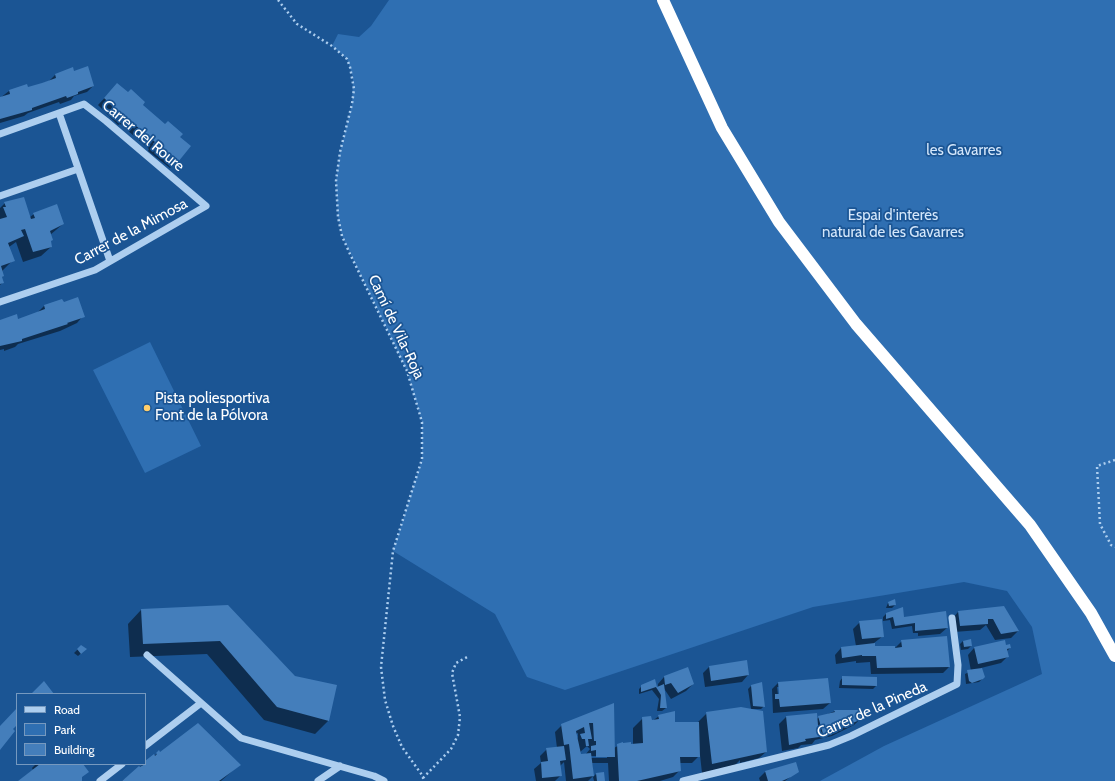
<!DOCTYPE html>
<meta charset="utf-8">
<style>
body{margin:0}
#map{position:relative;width:1115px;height:781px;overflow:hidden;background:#1b5594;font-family:Cabin,sans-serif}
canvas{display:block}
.legend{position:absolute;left:16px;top:693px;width:130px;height:72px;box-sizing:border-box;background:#1b5594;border:1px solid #7699bf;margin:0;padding:5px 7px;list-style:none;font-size:12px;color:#fff}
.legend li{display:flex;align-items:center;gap:8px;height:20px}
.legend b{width:20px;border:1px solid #7699bf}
</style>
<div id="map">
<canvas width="1115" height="781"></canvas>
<ul class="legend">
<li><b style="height:5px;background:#adceef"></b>Road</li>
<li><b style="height:11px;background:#2f6fb2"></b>Park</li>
<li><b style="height:11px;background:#447ebb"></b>Building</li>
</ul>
</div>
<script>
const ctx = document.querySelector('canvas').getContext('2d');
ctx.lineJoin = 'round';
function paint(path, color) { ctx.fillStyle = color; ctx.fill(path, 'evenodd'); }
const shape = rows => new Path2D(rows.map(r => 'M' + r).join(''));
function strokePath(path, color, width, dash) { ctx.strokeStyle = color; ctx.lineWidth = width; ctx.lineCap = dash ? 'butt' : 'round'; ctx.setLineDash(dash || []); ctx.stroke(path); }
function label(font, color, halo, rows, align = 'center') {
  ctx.font = font + ' Cabin,sans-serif'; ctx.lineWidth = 3.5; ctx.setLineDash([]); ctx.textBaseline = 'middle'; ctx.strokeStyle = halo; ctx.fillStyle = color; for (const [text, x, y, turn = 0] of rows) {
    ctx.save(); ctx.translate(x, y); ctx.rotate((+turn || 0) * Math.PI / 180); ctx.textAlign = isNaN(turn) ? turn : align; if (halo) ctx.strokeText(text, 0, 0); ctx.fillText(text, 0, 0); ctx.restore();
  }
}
const green = shape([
 [389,0,1115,0,1115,781,820,781,884,746,1042,674,1032,627,1007,591,964,582,813,607,565,690,527,677,495,614,393,551,422,459,422,422,407,371,342,236,338,217,336,181,340,152,352,104,353,77,347,59,332,46,338,34,359,37,371,26],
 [150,342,201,446,145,473,93,370]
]);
const shadow = shape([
 [72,69,74,72,93,86,87,92,74,96,71,100,60,104,59,102,28,113,24,116,0,123,0,98,9,91,26,85,28,89,49,81,55,75],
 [111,91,179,137,189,147,170,168,148,151,149,149,120,124,118,125,98,105],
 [5,203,30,217,34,214,63,224,50,235,51,247,41,256,23,262,16,242,9,247,13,260,2,271,3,276,1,278,2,283,0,285,0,208],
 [62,300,63,304,83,316,77,323,60,331,18,344,15,347,4,351,4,349,0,350,0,321,17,320,37,313,44,306],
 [888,603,895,605,892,608,886,608],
 [228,606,295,677,336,686,328,721,315,734,264,720,207,654,130,657,128,624,141,610],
 [1004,607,1018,631,1011,638,995,640,986,625,980,630,954,632,952,619,958,612],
 [886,614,904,618,947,628,940,634,918,636,918,633,913,633,912,626,892,629,890,620,883,621,883,617],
 [860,622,883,636,874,643,874,647,894,649,902,641,949,667,943,673,871,674,870,662,856,663,856,661,836,664,835,655,841,648,856,646,853,629],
 [963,641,971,646,968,649,961,650,960,644],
 [1004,641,1006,646,1010,648,1007,651,1008,656,1001,663,981,668,984,677,979,682,966,684,965,674,971,671,968,655,974,648],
 [81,646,86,649,78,656,74,653],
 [746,661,748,675,742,682,705,687,703,673,709,667],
 [664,677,693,684,686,691,671,699,663,687,666,708,662,711,657,711,659,699,652,690,639,694,639,689,642,686,655,681,657,689,658,689,658,684],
 [843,677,876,686,873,689,839,688,840,681],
 [778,683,830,703,823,709,773,713,772,689],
 [777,687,779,687,780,695,778,695],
 [751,686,764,706,761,709,751,709,748,689],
 [613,704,614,748,623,743,633,745,633,728,643,718,651,722,659,716,674,723,697,723,707,713,766,752,759,758,740,763,740,760,735,765,702,773,700,755,692,763,679,763,680,770,673,777,660,781,609,781,608,763,592,763,593,776,588,781,566,781,564,762,560,766,561,775,555,781,536,781,534,769,541,763,540,756,547,749,557,748,555,732,562,725],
 [578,733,578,737,577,739,576,734],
 [587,746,590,749,585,755,580,755,580,752],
 [591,756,607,756,607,758,591,758],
 [835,711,866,711,867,713,854,725,832,736,815,740,812,744,801,745,798,748,782,751,779,724,786,717,816,714,816,719],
 [159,752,239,765,221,781,122,781],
 [36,764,81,764,82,780,19,781,33,770,32,768],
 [798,771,785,781,760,781,759,778,765,772],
 [596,774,604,781,594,781,593,777]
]);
const building = shape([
 [88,66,94,86,78,92,78,94,67,98,66,96,32,108,32,110,0,119,0,97,10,94,9,90,27,84,28,87,42,83,56,78,55,74,73,67,74,71],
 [117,83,128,92,131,89,145,102,143,105,165,124,168,121,183,134,180,137,191,146,178,162,153,144,155,142,127,118,125,120,117,112,118,111,104,98],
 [24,197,31,219,35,218,33,213,57,204,64,224,50,231,53,240,51,241,52,247,33,252,25,229,21,230,24,236,8,243,15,261,1,266,4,276,2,277,4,283,0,284,0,219,7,217,3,207,6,207,4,202],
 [78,297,85,317,67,323,68,324,22,339,22,341,0,346,0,320,17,314,18,319,45,309,44,305,62,299,64,302],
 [895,599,896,605,889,606,888,602],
 [228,605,295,676,337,685,329,721,277,707,220,641,143,644,141,609],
 [1004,606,1019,631,1001,634,993,619,988,619,988,624,960,626,958,611],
 [903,607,904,617,946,611,948,628,915,631,915,623,895,626,893,617,886,619,886,613],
 [882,619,884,637,862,639,859,621],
 [947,636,950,667,877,668,876,656,862,656,862,655,842,658,841,647,875,643,875,646,895,646,895,648,902,647,901,640],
 [971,639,972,646,964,647,963,641],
 [1005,640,1006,645,1010,644,1011,648,1007,649,1009,657,978,664,974,647],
 [81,645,87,649,81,654,77,649],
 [747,660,749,675,711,681,709,666],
 [688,667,694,684,678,693,671,683,665,685,664,676],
 [982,668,985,677,983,679,972,683,969,681,967,670],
 [842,676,877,677,877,686,842,685],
 [828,678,831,703,780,707,779,699,775,699,775,694,779,694,778,682],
 [655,679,657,687,664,684,667,708,660,708,661,695,656,687,641,692,641,685],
 [44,681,54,694,31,694],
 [762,682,765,707,753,706,751,685],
 [614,703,615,757,596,757,596,750,591,751,591,746,596,745,596,741,594,741,593,723,589,723,592,739,588,739,589,746,586,746,585,739,582,739,580,734,585,733,584,727,576,731,581,754,591,753,594,776,573,779,569,744,564,745,561,724],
 [741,707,763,711,767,752,712,764,706,712],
 [17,708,17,725,13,729,15,731,0,750,0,726],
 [834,710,867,710,868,713,862,719,839,729,823,734,818,716,835,712],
 [675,711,675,722,699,722,700,757,680,757,681,771,637,781,619,781,617,744,623,742,623,743,631,742,631,744,643,743,642,717,651,716,652,720,659,719,658,715],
 [817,713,819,737,805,739,806,741,789,745,786,716],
 [198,723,241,765,219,781,122,781,139,766,140,767,145,764,145,761,154,754,155,756,157,754,156,753,159,750,160,752],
 [564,746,566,760,560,761,562,776,542,778,541,762,548,761,546,748],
 [796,762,799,772,791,777,782,781,768,781,765,771],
 [40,764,83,764,89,772,82,777,82,781,18,781],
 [604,772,605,781,597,781,596,773]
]);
const path = shape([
 [278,0,297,24,332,46,347,59,350,67,354,89,352,104,340,152,336,181,338,217,342,236,350,254,407,371,422,422,422,459,393,551,381,667,385,700,393,726,402,747,422,775,424,781],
 [1115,460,1097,466,1100,524,1111,545,1115,547],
 [423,778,451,749,458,735,460,717,452,673,456,663,469,656]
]);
const minor = shape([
 [59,113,110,261],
 [0,134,84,104,106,121,206,206,95,270,0,302],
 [0,196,78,169],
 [147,655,241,738,374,776,384,781],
 [145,746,201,703],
 [100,781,122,764],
 [318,781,340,766],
 [683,781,829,745,851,736,957,684,958,665,952,618]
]);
const highway = shape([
 [663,0,722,128,779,222,856,324,1030,525,1091,613,1115,656]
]);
const markers = [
 [147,408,4,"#ffce6b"]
];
const streetNames = [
 ["Carrer del Roure",143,136,40],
 ["Carrer de la Mimosa",131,232,-28],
 ["Camí de Vila-Roja",396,327,65],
 ["Carrer de la Pineda",872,710,-24]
];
const parkNames = [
 ["les Gavarres",964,151],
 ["Espai d'interès",893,216],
 ["natural de les Gavarres",893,233]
];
const poiNames = [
 ["Pista poliesportiva",155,399],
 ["Font de la Pólvora",155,416]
];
paint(green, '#2f6fb2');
paint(shadow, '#0007');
paint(building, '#447ebb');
strokePath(path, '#adceef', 2.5, [2, 3]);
strokePath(minor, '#adceef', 7);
strokePath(highway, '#fff', 12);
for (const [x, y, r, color] of markers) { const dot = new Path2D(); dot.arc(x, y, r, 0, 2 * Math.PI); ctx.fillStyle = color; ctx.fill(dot); strokePath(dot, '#1b5594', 1.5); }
label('15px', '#fff', '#1b5594', streetNames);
label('15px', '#d4e7fb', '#1b5594', parkNames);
label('15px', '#fff', '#1b5594', poiNames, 'left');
</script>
